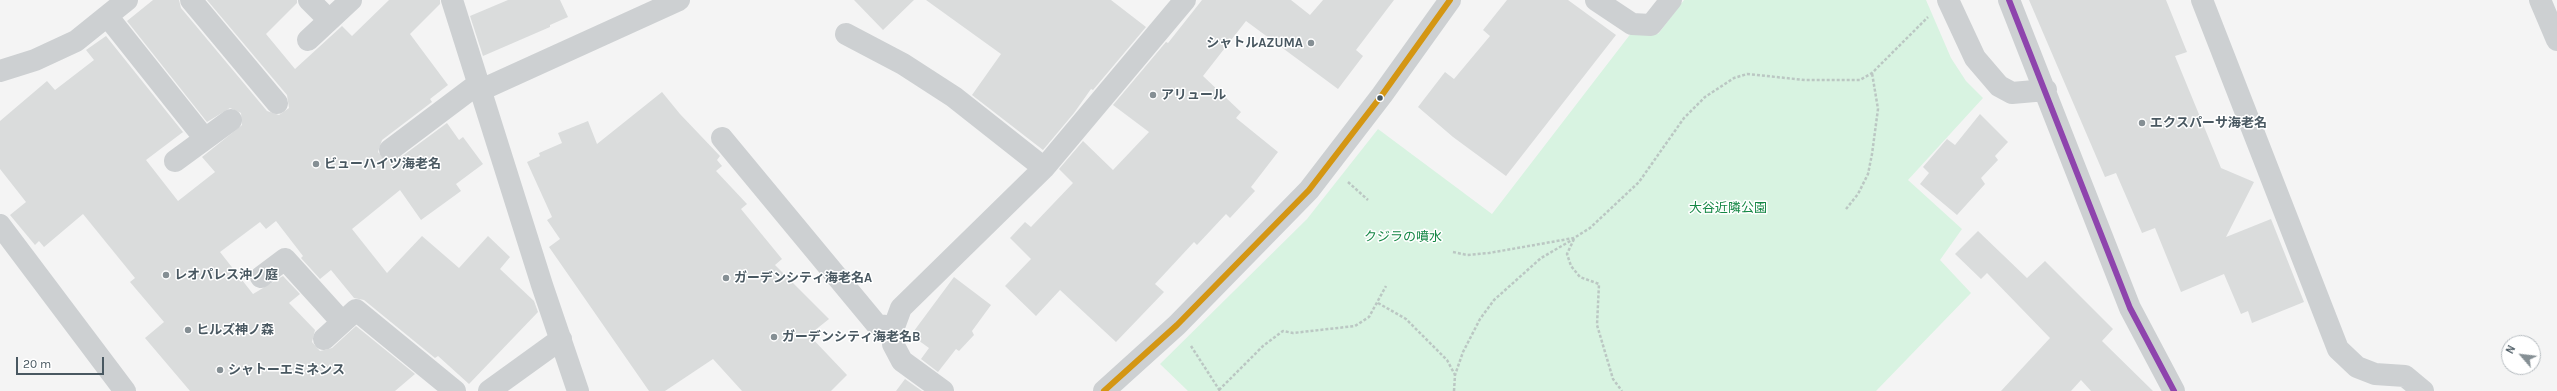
<!DOCTYPE html>
<meta charset="utf-8">
<style>
body{margin:0}
#map{position:relative;width:2557px;height:391px;overflow:hidden;background:#f4f4f4;font-family:Karla,sans-serif}
canvas{display:block}
.north{position:absolute;left:2501px;top:335px;width:40px;height:40px;box-sizing:border-box;background:#fff;border:1px solid #b6bcc0;border-radius:50%;rotate:298deg;font-size:11px;font-weight:700;line-height:16px;text-align:center;color:#495861}
.north::after{content:'';display:block;margin:auto;width:14px;height:18px;background:#858f94;clip-path:polygon(50% 0,100% 100%,50% 72%,0 100%)}
.scale{position:absolute;left:16px;top:357px;width:88px;height:18px;box-sizing:border-box;border:2px solid #495861;border-top:0;padding-left:5px;font-size:12px;line-height:14px;white-space:nowrap;color:#495861;-webkit-text-stroke:3px #fff;paint-order:stroke}
</style>
<div id="map">
<canvas width="2557" height="391"></canvas>
<div class="north">N</div>
<div class="scale">20 m</div>
</div>
<script>
const ctx = document.querySelector('canvas').getContext('2d');
ctx.lineJoin = 'round';
function paint(path, color) { ctx.fillStyle = color; ctx.fill(path, 'evenodd'); }
const shape = rows => new Path2D(rows.map(r => 'M' + r).join(''));
function strokePath(path, color, width, dash) { ctx.strokeStyle = color; ctx.lineWidth = width; ctx.lineCap = dash ? 'butt' : 'round'; ctx.setLineDash(dash || []); ctx.stroke(path); }
function label(font, color, halo, rows, align = 'center') {
  ctx.font = font + ' Karla,"Noto Sans JP",sans-serif'; ctx.lineWidth = 3; ctx.setLineDash([]); ctx.textBaseline = 'middle'; ctx.strokeStyle = halo; ctx.fillStyle = color; for (const [text, x, y, turn = 0] of rows) {
    ctx.save(); ctx.translate(x, y); ctx.rotate((+turn || 0) * Math.PI / 180); ctx.textAlign = isNaN(turn) ? turn : align; if (halo) ctx.strokeText(text, 0, 0); ctx.fillText(text, 0, 0); ctx.restore();
  }
}
const green = shape([
 [1684,0,1926,0,1951,58,1966,81,1983,98,1908,180,1962,229,1940,260,1971,293,1876,391,1188,391,1160,364,1307,219,1378,129,1492,214,1632,32,1658,34]
]);
const building = shape([
 [153,0,179,0,181,8,267,111,279,115,289,108,287,95,207,0,297,0,297,3,266,34,295,69,342,26,352,36,389,0,440,0,440,4,410,34,448,85,430,99,432,102,382,140,378,152,385,161,397,160,447,123,459,140,463,137,483,164,456,184,461,191,421,220,400,190,352,229,387,273,422,236,459,268,488,236,510,257,500,269,534,301,538,312,469,384,438,356,435,358,364,300,354,298,331,270,320,279,301,258,303,256,276,221,266,229,260,222,220,252,253,294,283,276,300,294,289,303,315,330,312,342,320,351,332,348,356,326,415,374,395,391,190,391,145,338,164,322,130,282,135,278,83,214,44,247,39,241,35,245,10,215,26,202,0,169,0,121,47,81,55,90,94,60,86,50,106,36,187,137,183,132,146,160,178,201,215,172,202,157,242,125,241,113,230,108,207,122,127,21],
 [508,0,560,0,568,17,550,25,550,27,483,56,470,16],
 [854,0,914,0,883,30],
 [926,0,1111,0,1146,27,1093,90,1091,89,1074,113,1043,150,972,95,1001,54],
 [1202,0,1291,0,1310,15,1323,0,1394,0,1356,50,1363,56,1338,89,1246,21,1203,76,1241,112,1236,118,1278,152,1251,187,1255,191,1230,218,1226,214,1197,245,1194,242,1155,284,1164,292,1116,342,1060,290,1036,316,1005,286,1031,259,1010,238,1025,222,1031,227,1073,183,1059,169,1083,141,1113,170,1149,132,1113,105,1166,42,1168,43],
 [1507,0,1568,0,1616,35,1506,176,1453,137,1418,107,1445,72,1454,79,1490,36,1483,30],
 [2029,0,2166,0,2187,52,2175,56,2221,168,2254,182,2226,237,2271,219,2304,302,2252,323,2248,311,2241,314,2224,274,2181,292,2155,228,2142,233,2116,173,2105,177],
 [662,92,680,114,720,156,717,160,722,166,716,171,747,204,741,209,782,259,775,265,829,319,809,335,847,375,831,391,742,391,713,359,665,391,649,391,549,247,560,239,547,220,552,217,527,162,540,156,539,153,562,143,558,133,588,121,597,144],
 [1980,114,2008,142,1995,156,1998,160,1981,178,1985,184,1957,215,1920,184,1929,173,1923,167,1947,139,1955,145],
 [1978,231,2027,278,2045,261,2113,329,2102,341,2153,391,2091,391,2081,380,2071,391,2001,391,2050,338,1987,273,1981,279,1955,254],
 [954,277,991,305,972,331,974,335,959,351,956,349,938,372,921,359,929,348,911,335],
 [905,379,922,391,896,391]
]);
const path = shape([
 [1348,182,1368,200],
 [1846,209,1858,194,1868,174,1872,154,1878,109,1872,73],
 [1574,239,1567,254,1571,266,1580,277,1599,284,1597,325,1613,379,1622,391],
 [1453,252,1467,255,1489,253,1574,238,1590,228,1639,182,1684,118,1705,97,1734,78,1747,74,1805,80,1860,80,1872,73,1928,17],
 [1378,303,1406,319,1447,360,1455,375],
 [1191,346,1220,391],
 [1219,390,1263,346,1283,331,1293,333,1355,326,1369,317,1386,286],
 [1454,391,1455,375,1463,352,1480,319,1494,300,1541,258,1572,240]
]);
const minor = shape([
 [191,0,277,103],
 [309,0,329,20],
 [452,0,542,285,578,391],
 [1596,0,1632,24,1651,25,1671,0],
 [1948,0,1975,58,1999,86,2012,93,2046,90],
 [2009,0,2130,308,2174,391],
 [2202,0,2338,349,2357,367,2375,374,2405,376,2423,391],
 [2540,0,2557,40],
 [108,17,205,139],
 [846,34,903,64,954,97,1044,168],
 [308,40,351,0],
 [0,71,35,60,76,41,127,0],
 [481,90,679,0],
 [722,138,877,325,894,327],
 [390,150,479,83],
 [175,161,231,120],
 [0,225,125,391],
 [261,277,285,259,342,322],
 [324,339,356,310,455,391],
 [489,391,561,339],
 [943,391,902,361,893,344,894,327,901,308,1044,168,1185,0],
 [1104,391,1177,325,1309,190,1382,95,1450,0]
]);
const bus1 = shape([
 [1104,391,1177,325,1309,190,1382,95,1450,0]
]);
const bus2 = shape([
 [2009,0,2130,308,2174,391]
]);
const markers = [
 [1311,43,4,"#858f94"],
 [1153,95,4,"#858f94"],
 [1380,98,3.5,"#495861"],
 [2142,123,4,"#858f94"],
 [316,164,4,"#858f94"],
 [166,275,4,"#858f94"],
 [726,278,4,"#858f94"],
 [188,330,4,"#858f94"],
 [774,337,4,"#858f94"],
 [220,370,4,"#858f94"]
];
const poiNames = [
 ["シャトルAZUMA",1303,43,"right"],
 ["アリュール",1161,95],
 ["エクスパーサ海老名",2150,123],
 ["ビューハイツ海老名",324,164],
 ["レオパレス沖ノ庭",174,275],
 ["ガーデンシティ海老名A",734,278],
 ["ヒルズ神ノ森",196,330],
 ["ガーデンシティ海老名B",782,337],
 ["シャトーエミネンス",228,370]
];
const parkNames = [
 ["大谷近隣公園",1728,208],
 ["クジラの噴水",1403,237]
];
paint(green, '#d8f3e1');
paint(building, '#dadcdc');
strokePath(path, '#bbc7c3', 2.5, [3, 2]);
strokePath(minor, '#cdd0d2', 22);
strokePath(bus1, '#d49613', 6);
strokePath(bus2, '#8e44ad', 6);
for (const [x, y, r, color] of markers) { const dot = new Path2D(); dot.arc(x, y, r, 0, 2 * Math.PI); ctx.fillStyle = color; ctx.fill(dot); strokePath(dot, '#fff', 1.5); }
label('bold 13px', '#495861', '#fff', poiNames, 'left');
label('13px', '#158745', '#fff', parkNames);
</script>
